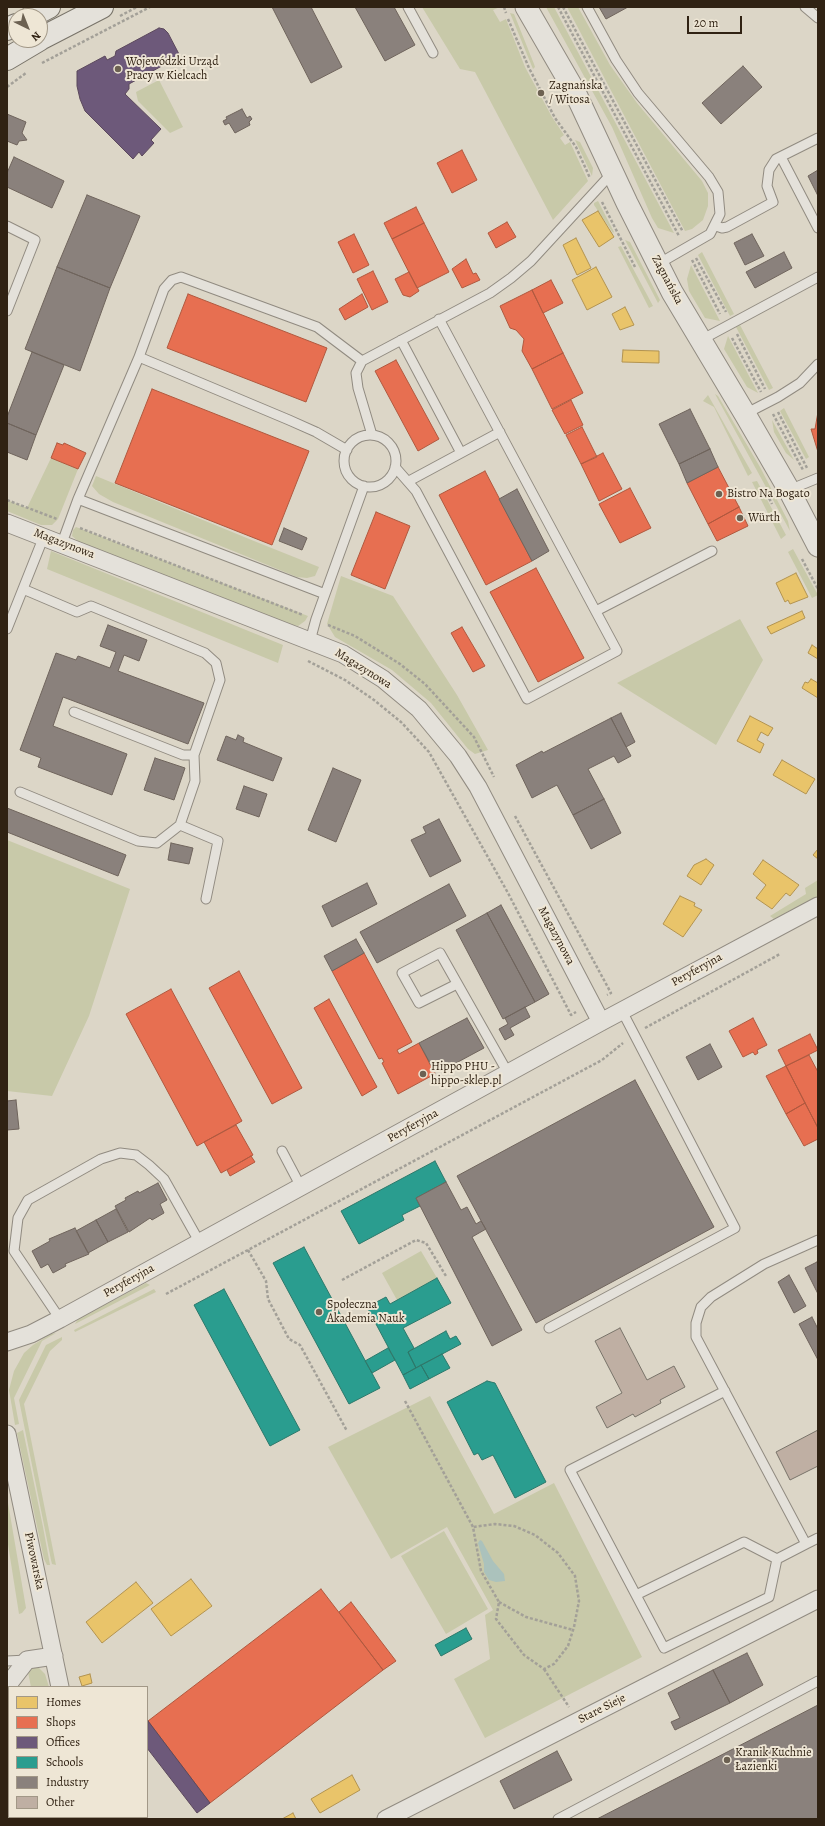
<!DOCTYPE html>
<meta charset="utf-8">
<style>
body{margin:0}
#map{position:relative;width:825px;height:1826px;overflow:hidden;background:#dcd6c7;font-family:Alegreya,serif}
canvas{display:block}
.frame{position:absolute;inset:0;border:8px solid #302213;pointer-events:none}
.legend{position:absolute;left:8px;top:1686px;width:140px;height:132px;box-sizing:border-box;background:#eee6d5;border:1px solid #a29887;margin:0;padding:5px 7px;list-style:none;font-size:12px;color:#302213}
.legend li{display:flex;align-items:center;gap:8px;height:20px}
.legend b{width:20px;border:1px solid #a29887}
.north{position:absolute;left:8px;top:8px;width:40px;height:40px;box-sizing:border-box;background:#eee6d5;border:1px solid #a29887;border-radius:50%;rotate:137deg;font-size:11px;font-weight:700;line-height:16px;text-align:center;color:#302213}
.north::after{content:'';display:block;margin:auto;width:14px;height:18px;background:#6c6152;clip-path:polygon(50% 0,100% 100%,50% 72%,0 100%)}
.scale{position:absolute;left:687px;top:16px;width:55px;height:18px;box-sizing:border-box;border:2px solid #302213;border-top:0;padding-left:5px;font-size:12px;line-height:14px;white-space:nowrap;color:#302213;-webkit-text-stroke:3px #eee6d5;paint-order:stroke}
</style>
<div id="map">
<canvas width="825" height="1826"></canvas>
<div class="frame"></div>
<ul class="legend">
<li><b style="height:11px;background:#e9c46a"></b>Homes</li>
<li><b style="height:11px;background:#e76f51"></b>Shops</li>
<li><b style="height:11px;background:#6d597a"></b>Offices</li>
<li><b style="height:11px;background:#2a9d8f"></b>Schools</li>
<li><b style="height:11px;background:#8a817c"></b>Industry</li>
<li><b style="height:11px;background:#bfafa3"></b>Other</li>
</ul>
<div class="north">N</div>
<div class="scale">20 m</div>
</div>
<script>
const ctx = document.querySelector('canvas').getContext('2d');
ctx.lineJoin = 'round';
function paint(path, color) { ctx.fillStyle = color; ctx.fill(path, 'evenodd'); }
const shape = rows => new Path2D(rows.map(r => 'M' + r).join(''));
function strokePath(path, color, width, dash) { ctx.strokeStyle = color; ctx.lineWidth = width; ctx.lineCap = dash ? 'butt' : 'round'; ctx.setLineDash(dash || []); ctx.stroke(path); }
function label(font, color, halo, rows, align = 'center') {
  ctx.font = font + ' Alegreya,serif'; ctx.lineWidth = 4; ctx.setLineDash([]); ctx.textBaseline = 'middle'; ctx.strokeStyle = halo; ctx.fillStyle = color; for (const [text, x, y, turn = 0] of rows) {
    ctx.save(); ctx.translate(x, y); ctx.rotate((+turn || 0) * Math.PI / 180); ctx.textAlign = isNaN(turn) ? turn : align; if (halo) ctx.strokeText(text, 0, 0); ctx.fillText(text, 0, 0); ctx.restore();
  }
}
const green = shape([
 [422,7,500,7,493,10,500,22,506,19,525,67,552,117,564,135,560,138,565,145,570,142,588,181,553,220,475,72,460,69],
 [546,7,554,7,674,233,658,228,652,218,612,127],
 [567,7,578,7,610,65,637,103,702,181,708,193,708,206,703,220,692,229,685,231],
 [510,13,514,14,534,64,535,67,533,69],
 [159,80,183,127,170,133,138,101,136,92],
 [575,140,580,142,593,168,592,176],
 [598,201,614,232,613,233,594,205,594,203],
 [625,240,630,242,660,300,658,303],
 [621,246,653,306,649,308,618,247],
 [702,252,734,314,730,316,698,255],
 [691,265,720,321,705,318,689,291,687,279],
 [740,325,773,388,769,390,736,327],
 [728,336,758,393,747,387,724,349],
 [715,394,718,396,760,467,788,521,790,531],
 [708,395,735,443,752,473,748,476,714,407,703,401],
 [784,408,809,457,806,459,780,411],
 [772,420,794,460,786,453,774,432],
 [51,458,78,469,58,519,52,525,41,525,7,511,7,500,27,508],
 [96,476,254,541,319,567,315,576,307,578,297,577,113,502,99,494,92,486],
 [757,481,786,535,781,539,752,482],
 [76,527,308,616,305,621,298,626,288,624,79,542,72,536,73,530],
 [793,549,818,595,812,598,788,552],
 [51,551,283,645,278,663,47,569],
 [341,576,393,596,457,695,488,750,475,754,468,749,431,703,392,670,335,637,327,624],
 [740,619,763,660,716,745,617,683],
 [7,840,130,889,89,1016,52,1096,7,1091],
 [818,880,818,899,801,908,800,905,774,919,770,916,806,894,805,888],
 [421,1251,437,1278,397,1300,382,1273],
 [146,1283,150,1285,75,1324,78,1319],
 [154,1289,156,1292,75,1332,74,1330],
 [56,1333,42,1341,14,1398,19,1424,15,1425,9,1390,14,1371,24,1353,33,1345,51,1334],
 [62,1337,62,1340,50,1351,24,1404,56,1565,52,1564,51,1560,19,1400,46,1345],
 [430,1396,494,1514,554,1483,642,1657,485,1738,454,1679,490,1659,485,1615,493,1610,447,1527,391,1559,328,1447],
 [23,1430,43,1527,50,1565,47,1565,44,1559,18,1438,17,1433],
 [7,1497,26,1608,22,1613,19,1614,7,1538],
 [444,1531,488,1609,446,1634,401,1556],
 [37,1666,45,1674,49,1687,31,1687,27,1667]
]);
const water = shape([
 [480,1540,482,1541,493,1561,504,1574,505,1581,496,1582,489,1580,484,1572,484,1564,478,1543]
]);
const homes = shape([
 [598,211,614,237,599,247,582,220,598,211],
 [576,238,591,268,577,275,563,245,576,238],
 [596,267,612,297,587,310,572,280,596,267],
 [625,307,634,325,620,330,612,314,625,307],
 [623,350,659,351,659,363,622,362,623,350],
 [796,573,808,597,790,604,788,600,785,602,776,583,796,573],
 [802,611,805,618,771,634,767,627,802,611],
 [812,645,818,649,818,659,808,653,812,645],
 [811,679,818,683,818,698,802,688,805,682,808,683,811,679],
 [750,716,773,728,768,736,761,732,757,740,764,744,760,753,737,741,750,716],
 [782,760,815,779,806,794,773,775,782,760],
 [818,849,818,859,813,855,818,849],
 [706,859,714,865,701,885,687,876,694,865,706,859],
 [763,860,799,885,790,896,786,893,772,909,756,898,766,885,753,874,763,860],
 [680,896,695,903,694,906,702,910,683,937,663,924,680,896],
 [191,1579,212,1606,171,1636,151,1609,191,1579],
 [136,1582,153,1603,102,1643,86,1622,136,1582],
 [90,1674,92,1683,82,1686,79,1677,90,1674],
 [7,1737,9,1739,9,1782,7,1780,7,1737],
 [352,1775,360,1790,320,1813,311,1799,352,1775],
 [293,1813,296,1819,282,1819,293,1813]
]);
const shops = shape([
 [462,150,477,180,452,193,437,163,462,150],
 [416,207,424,223,392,239,384,223,416,207],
 [507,222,516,237,496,248,488,233,507,222],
 [424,223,449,272,417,288,392,239,424,223],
 [354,234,369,265,353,273,338,242,354,234],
 [466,259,473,274,476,273,480,280,462,288,452,269,466,259],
 [373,271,388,302,372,310,357,279,373,271],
 [409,272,419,291,410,297,403,295,395,279,409,272],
 [551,280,563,303,543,313,532,290,551,280],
 [532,290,563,353,532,369,522,351,524,339,516,330,510,328,500,306,532,290],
 [188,294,327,348,306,402,167,348,188,294],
 [362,294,368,307,345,320,339,309,362,294],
 [563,353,583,393,552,409,532,369,563,353],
 [396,360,439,439,418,451,375,371,396,360],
 [152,389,309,451,272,545,115,483,152,389],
 [571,400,583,425,565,434,552,410,571,400],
 [818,412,818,452,811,429,815,429,818,412],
 [582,427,597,457,581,464,566,435,582,427],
 [57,443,63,445,64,443,86,453,78,469,51,458,57,443],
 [603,453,622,489,599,501,581,464,603,453],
 [718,467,739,507,708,524,687,483,718,467],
 [485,471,532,561,486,585,439,495,485,471],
 [630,488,651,528,620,543,599,504,630,488],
 [739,507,748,526,717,541,708,524,739,507],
 [376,512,410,526,385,589,351,575,376,512],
 [536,568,584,658,538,682,490,592,536,568],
 [462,627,485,666,473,672,451,633,462,627],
 [364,953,412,1042,397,1050,399,1054,419,1043,435,1074,398,1094,382,1063,384,1062,382,1058,379,1059,332,971,364,953],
 [239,971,302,1088,272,1104,209,988,239,971],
 [171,989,242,1121,197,1146,126,1014,171,989],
 [329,999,377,1087,362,1096,314,1008,329,999],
 [753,1018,767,1045,757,1050,758,1053,755,1055,753,1052,743,1057,729,1031,753,1018],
 [810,1034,818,1050,786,1066,778,1050,810,1034],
 [809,1055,818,1072,818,1128,786,1066,809,1055],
 [786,1066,805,1103,786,1114,766,1076,786,1066],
 [805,1103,818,1128,818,1139,804,1146,786,1114,805,1103],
 [236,1125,253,1155,221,1173,204,1142,236,1125],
 [251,1156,255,1162,230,1176,227,1170,251,1156],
 [321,1589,383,1670,210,1803,148,1721,321,1589],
 [351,1602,396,1661,383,1670,339,1612,351,1602]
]);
const offices = shape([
 [159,28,164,29,168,33,180,56,129,84,129,89,125,94,161,129,151,140,154,143,142,156,139,152,133,159,85,111,80,99,77,86,77,71,105,56,107,60,115,56,116,51,159,28],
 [148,1721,210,1803,197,1813,147,1748,148,1721]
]);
const schools = shape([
 [435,1161,446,1182,416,1198,420,1206,402,1215,404,1220,359,1244,341,1211,435,1161],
 [304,1247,380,1388,349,1404,273,1263,304,1247],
 [437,1278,451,1303,403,1328,414,1348,408,1352,416,1368,403,1375,367,1307,386,1297,390,1304,437,1278],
 [224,1289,300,1430,270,1446,194,1305,224,1289],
 [446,1331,450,1339,456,1336,461,1344,416,1368,408,1352,446,1331],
 [388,1348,395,1360,372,1373,365,1361,388,1348],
 [442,1354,450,1368,429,1379,421,1365,442,1354],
 [421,1365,429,1379,410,1389,403,1375,421,1365],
 [487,1381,495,1383,546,1482,515,1498,493,1455,482,1460,478,1453,474,1455,447,1402,487,1381],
 [466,1628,472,1639,441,1656,435,1645,466,1628]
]);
const industry = shape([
 [272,7,311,7,342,67,311,83,272,7],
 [355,7,394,7,415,45,385,61,355,7],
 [599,7,628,7,606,19,599,7],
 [743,66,762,87,721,124,702,103,743,66],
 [242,109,247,118,250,116,252,119,249,122,250,125,235,133,229,123,225,125,223,121,227,119,226,117,242,109],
 [7,114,26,122,22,133,27,140,19,141,17,145,7,141,7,114],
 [14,157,64,181,52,208,7,187,7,173,14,157],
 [818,170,818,196,808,176,818,170],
 [87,195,140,216,110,288,57,267,87,195],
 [752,234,764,256,745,265,734,243,752,234],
 [784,252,792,268,755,288,746,272,784,252],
 [57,267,110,288,80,371,25,349,57,267],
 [32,352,64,365,36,435,7,423,7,417,32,352],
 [690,409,710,449,679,464,659,424,690,409],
 [7,423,36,435,27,460,7,452,7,423],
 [710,449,718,467,687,483,679,464,710,449],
 [517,489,549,551,532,561,499,499,517,489],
 [284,528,307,538,302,550,279,541,284,528],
 [108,625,147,640,139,661,124,655,118,671,204,703,188,744,63,697,53,726,127,754,112,795,38,767,41,758,20,750,56,653,76,660,78,656,110,668,116,652,100,646,108,625],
 [621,713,635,742,626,747,611,718,621,713],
 [611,718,631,756,618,763,614,756,588,769,604,799,573,815,557,785,532,798,516,765,542,751,543,753,611,718],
 [238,735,244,738,243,742,282,758,273,781,217,760,226,736,236,740,238,735],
 [155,758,185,768,174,800,144,790,155,758],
 [333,768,361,780,336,842,308,830,333,768],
 [244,786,267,794,259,817,236,809,244,786],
 [604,799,621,833,591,849,573,815,604,799],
 [7,808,126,855,118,876,7,832,7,808],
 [439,819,461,861,430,877,411,840,426,833,423,827,439,819],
 [171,843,193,848,189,864,168,860,171,843],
 [367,883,377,904,332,927,322,906,367,883],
 [449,884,466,916,377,963,360,932,449,884],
 [501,905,549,994,535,1002,487,913,501,905],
 [487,913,535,1002,503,1019,456,930,487,913],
 [356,939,364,953,332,971,324,956,356,939],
 [525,1007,530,1017,510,1028,514,1035,505,1040,499,1029,508,1024,505,1018,525,1007],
 [467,1018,484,1048,443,1070,442,1068,435,1072,419,1043,467,1018],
 [710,1044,722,1067,698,1080,686,1057,710,1044],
 [635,1080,714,1227,536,1323,457,1176,635,1080],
 [16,1100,19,1129,7,1130,7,1101,16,1100],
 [446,1182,461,1210,467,1207,476,1224,481,1221,486,1229,472,1237,522,1330,492,1346,416,1198,446,1182],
 [158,1183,167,1200,160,1204,164,1213,152,1220,150,1218,129,1232,115,1206,126,1200,125,1198,138,1191,139,1193,158,1183],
 [116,1209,128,1232,108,1242,96,1220,116,1209],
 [96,1220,108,1242,88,1253,76,1231,96,1220],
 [75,1228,89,1254,65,1264,66,1266,53,1273,48,1264,41,1268,32,1251,50,1241,49,1239,75,1228],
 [817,1262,818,1264,818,1294,805,1268,817,1262],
 [789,1275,806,1306,794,1313,778,1282,789,1275],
 [812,1317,818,1329,818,1360,799,1324,812,1317],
 [747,1653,763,1685,730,1703,713,1670,747,1653],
 [713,1670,730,1703,675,1730,671,1722,680,1718,668,1693,713,1670],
 [818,1705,818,1819,597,1819,704,1764,818,1705],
 [557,1751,572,1780,514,1809,500,1781,557,1751]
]);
const building = shape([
 [620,1328,647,1380,674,1366,685,1387,660,1400,661,1403,635,1417,633,1414,607,1428,596,1407,622,1393,595,1341,620,1328],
 [818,1430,818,1466,790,1480,776,1452,818,1430]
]);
const path = shape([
 [504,7,506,13],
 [558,7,679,236],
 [563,7,683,232],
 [120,16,137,7],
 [508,19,529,68,555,118,576,147,590,178],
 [42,63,150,7],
 [7,87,26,73],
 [602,202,635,267],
 [696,258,726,312],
 [692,260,720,314],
 [737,334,765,389],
 [732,338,761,392],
 [778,412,807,468],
 [773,414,803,470],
 [767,494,772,504],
 [7,500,57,519],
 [80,528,303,615],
 [802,559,818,589],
 [328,625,355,636,400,664,425,684,474,737,494,777],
 [308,661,345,680,374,700,401,722,429,752,508,893,571,1015,576,1012],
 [515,816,611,993,607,995],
 [645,1028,780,954],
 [248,1250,266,1281,268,1299,289,1339,300,1345,347,1431],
 [342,1280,416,1240,426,1243,446,1276],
 [166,1294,602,1060,623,1043],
 [405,1401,473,1527,481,1571,499,1602,496,1619,524,1655,544,1669,554,1664,568,1646,574,1627,579,1601,575,1576,558,1553,535,1535,514,1526,495,1524,473,1527],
 [499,1602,526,1617,573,1630],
 [544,1669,569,1707]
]);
const service = shape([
 [408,7,433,53],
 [587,7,616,60,638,93,709,177,718,192,720,214,710,234,658,264],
 [805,7,818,18],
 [781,157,818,228],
 [7,226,35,240,7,311],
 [716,226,722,228,727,227,773,202,767,186,769,170,776,159,818,138],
 [401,340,461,453],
 [701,340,818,277],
 [139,357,164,289,172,280,181,277,317,327,362,361],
 [745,414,778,397,800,383,818,364],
 [372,435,358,388,356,373,362,361,490,293,511,278,531,261,612,173],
 '344 461a26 26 0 1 1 52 0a26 26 0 1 1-52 0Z',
 [395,467,416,491,527,699,617,651,439,319],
 [409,481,500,432],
 [789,490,818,478],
 [78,499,325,594],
 [62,543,78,499,139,357,289,420,316,432,347,450],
 [596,611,712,551],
 [7,629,44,536],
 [310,641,316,619,364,486],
 [74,712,183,755,194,755],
 [20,792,138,841,157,843,180,825,195,781,194,755,220,680,216,663,205,653,91,606,77,612,23,589],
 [180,825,218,841,206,899],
 [457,984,419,1003,402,973,440,953,508,1073],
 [282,1151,301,1187],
 [818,1240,764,1264,711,1297,701,1307,696,1323,696,1337,806,1544,818,1538],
 [60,1319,14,1251,18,1218,28,1200,101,1159,120,1153,136,1155,149,1165,164,1179,200,1243],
 [549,1328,735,1228,622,1011],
 [725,1391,570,1470,636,1595,744,1542,777,1559,806,1544],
 [636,1595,664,1648,769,1597,777,1559],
 [7,1661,27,1660],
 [558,1819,818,1681]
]);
const minor = shape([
 [7,523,343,654,383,679,419,709,458,756,478,787,601,1022],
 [7,1342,31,1334,60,1319,601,1022,818,906],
 [7,1434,60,1687],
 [7,1686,27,1660,54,1656],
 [88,1817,88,1819],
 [386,1819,818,1599]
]);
const tertiary = shape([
 [526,7,574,90,627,203,672,292,745,414,789,490,818,546]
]);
const secondary = shape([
 [32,16,49,7],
 [7,29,16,25],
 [40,39,102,7],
 [7,59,39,40]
]);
const markers = [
 [118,69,4,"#6c6152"],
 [541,93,4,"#6c6152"],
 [719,494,4,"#6c6152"],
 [740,518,4,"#6c6152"],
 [423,1074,4,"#6c6152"],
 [319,1312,4,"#6c6152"],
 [727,1760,4,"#6c6152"]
];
const poiNames = [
 ["Wojewódzki Urząd",126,62],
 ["Pracy w Kielcach",126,76],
 ["Zagnańska",549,86],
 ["/ Witosa",549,100],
 ["Bistro Na Bogato",727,494],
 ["Würth",748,518],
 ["Hippo PHU -",431,1067],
 ["hippo-sklep.pl",431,1081],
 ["Społeczna",327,1305],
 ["Akademia Nauk",327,1319],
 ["Kranik Kuchnie",735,1753],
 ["Łazienki",735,1767]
];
const streetNames = [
 ["Zagnańska",667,280,62],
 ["Magazynowa",64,544,21],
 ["Magazynowa",363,669,32],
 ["Magazynowa",556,936,62],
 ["Peryferyjna",697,970,-29],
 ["Peryferyjna",413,1126,-29],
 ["Peryferyjna",129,1281,-29],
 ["Piwowarska",34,1561,78],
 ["Stare Sieje",602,1709,-27]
];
paint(green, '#c8c9a9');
paint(water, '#abc2bc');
paint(homes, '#e9c46a');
strokePath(homes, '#b29350', 1);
paint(shops, '#e76f51');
strokePath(shops, '#b0583e', 1);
paint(offices, '#6d597a');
strokePath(offices, '#5b485b', 1);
paint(schools, '#2a9d8f');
strokePath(schools, '#2c786a', 1);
paint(industry, '#8a817c');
strokePath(industry, '#6f645c', 1);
paint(building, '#bfafa3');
strokePath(building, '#787369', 1);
strokePath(service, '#918b81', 11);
strokePath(minor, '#918b81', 19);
strokePath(tertiary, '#918b81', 23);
strokePath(secondary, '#787369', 24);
strokePath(path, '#a3a098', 2.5, [3, 2]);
strokePath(service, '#e4e1da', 9);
strokePath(minor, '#e4e1da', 17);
strokePath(tertiary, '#e4e1da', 21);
strokePath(secondary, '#e4e1da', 22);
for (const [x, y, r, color] of markers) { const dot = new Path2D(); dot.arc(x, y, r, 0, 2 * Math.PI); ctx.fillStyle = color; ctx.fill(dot); strokePath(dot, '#eee6d5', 1.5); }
label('12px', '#302213', '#eee6d5', poiNames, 'left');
label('12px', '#302213', '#eee6d5', streetNames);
</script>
